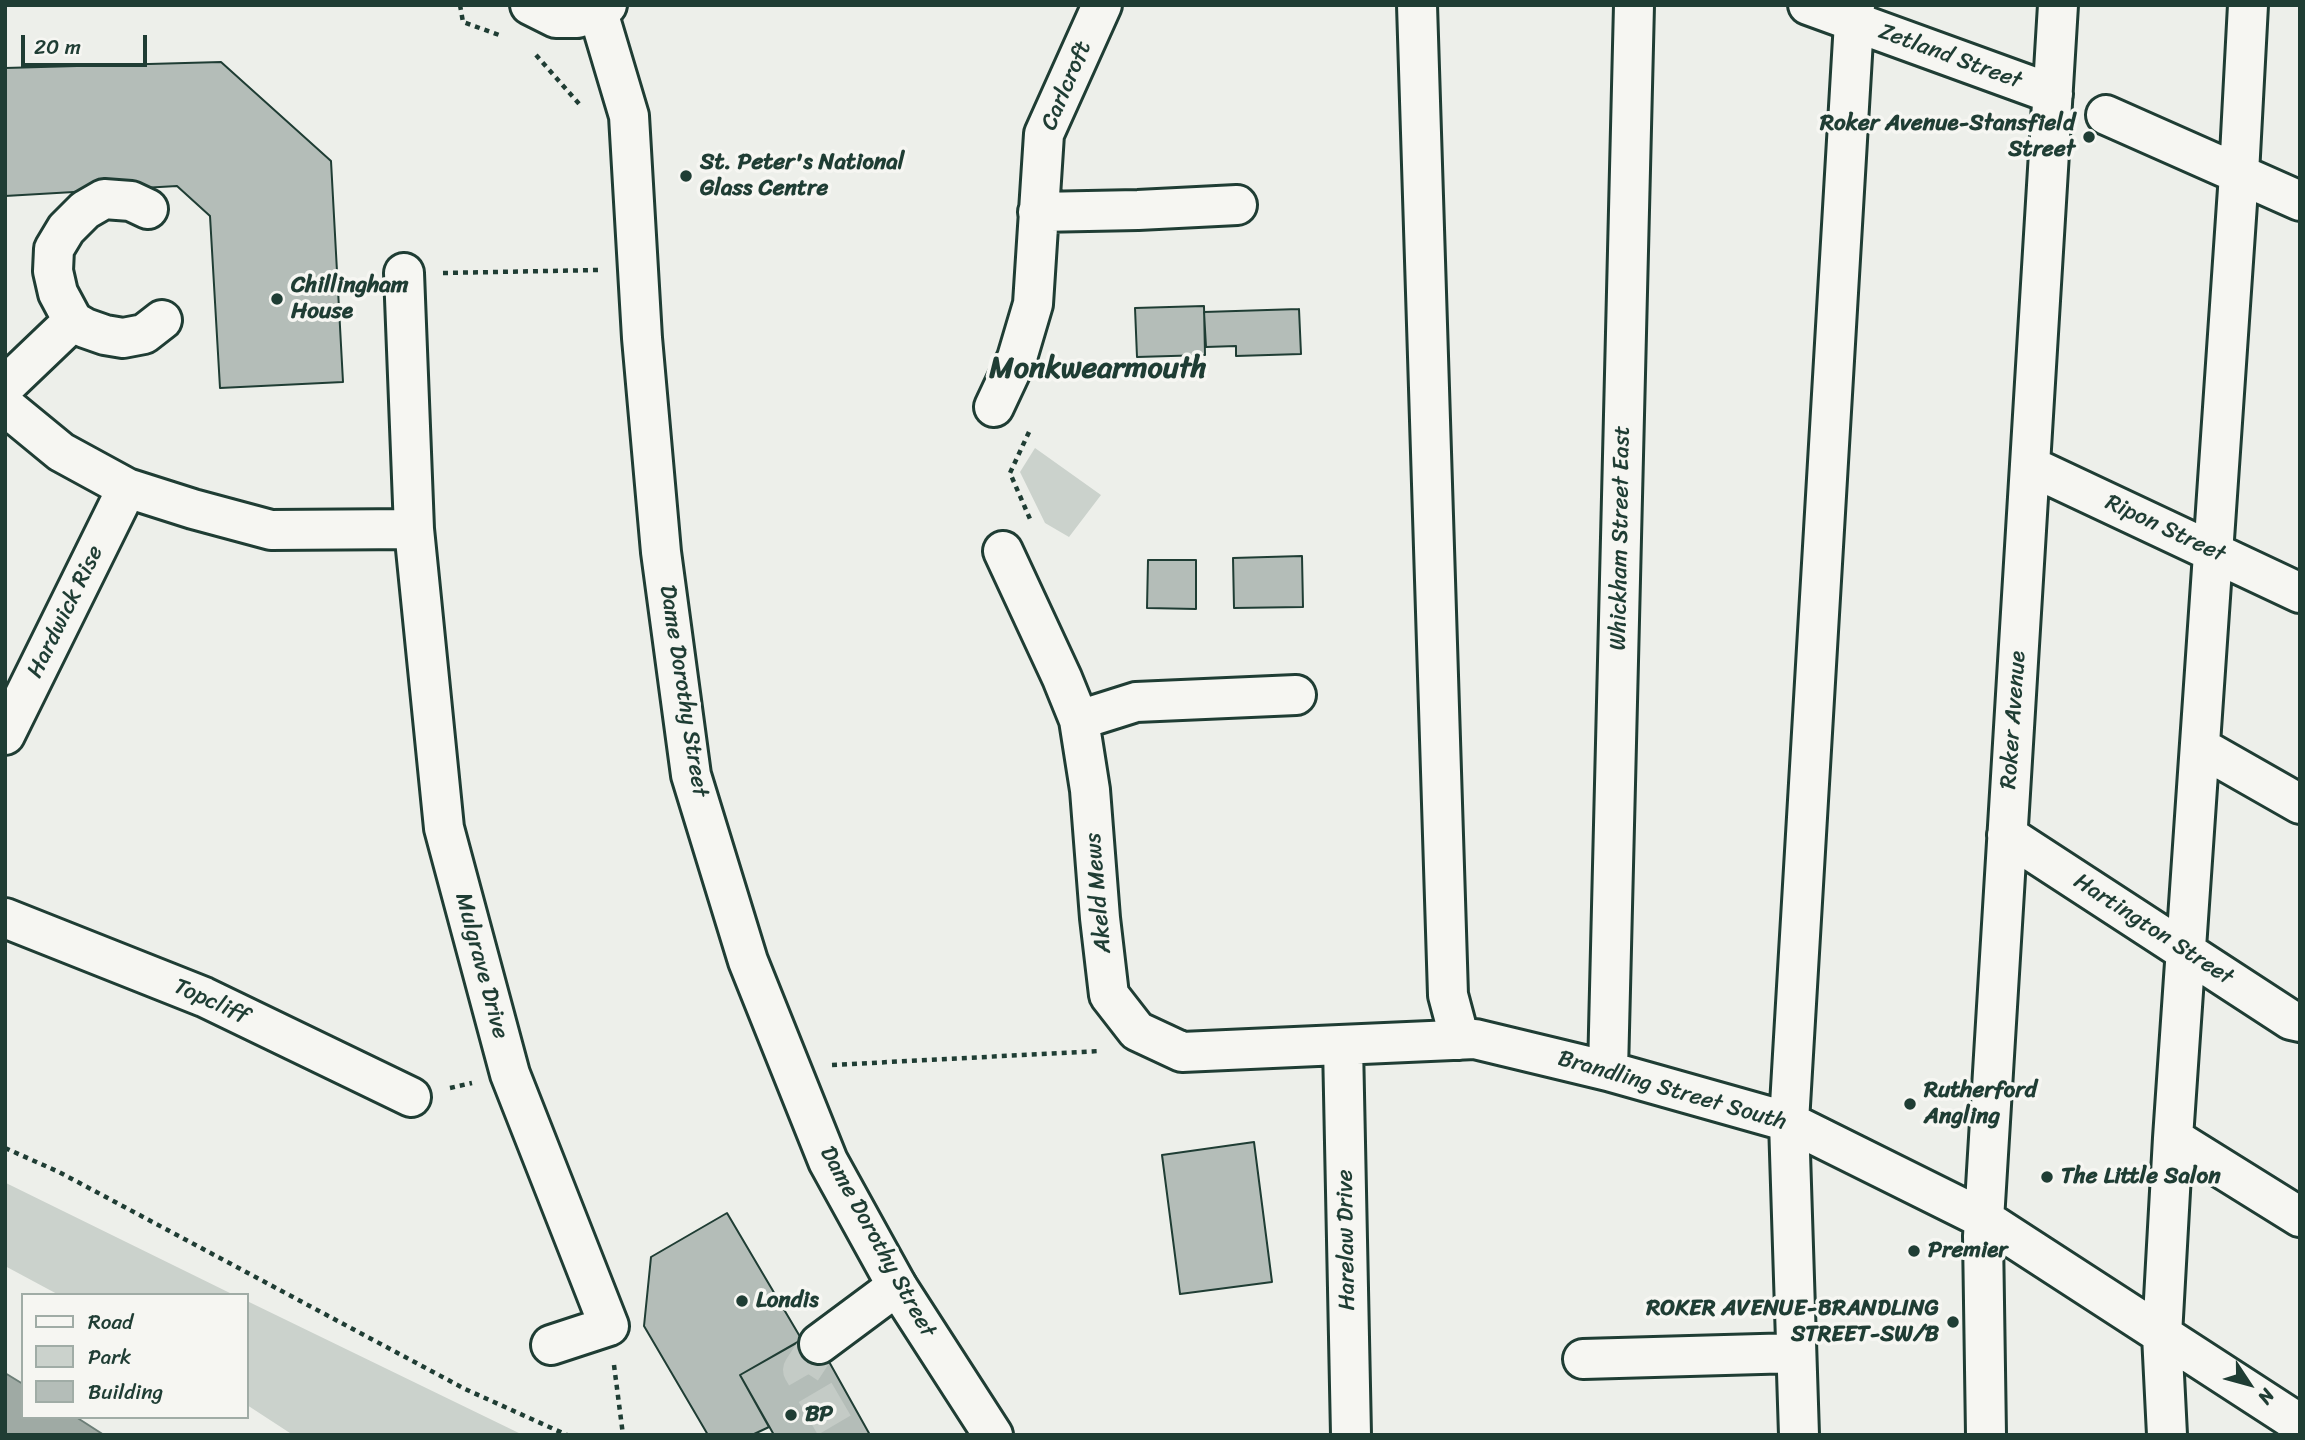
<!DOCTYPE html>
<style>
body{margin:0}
#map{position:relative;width:2305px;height:1440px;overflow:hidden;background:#edefea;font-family:Sriracha,sans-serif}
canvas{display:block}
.frame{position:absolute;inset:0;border:7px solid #1f3d34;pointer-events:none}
.legend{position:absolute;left:21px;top:1293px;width:228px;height:126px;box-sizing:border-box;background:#f6f6f2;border:2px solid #a0aca6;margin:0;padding:9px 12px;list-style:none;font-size:21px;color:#1f3d34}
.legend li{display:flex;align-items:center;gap:14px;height:35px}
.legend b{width:35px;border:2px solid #a0aca6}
.north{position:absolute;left:2214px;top:1349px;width:70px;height:70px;-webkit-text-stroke:5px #f6f6f2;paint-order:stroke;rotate:126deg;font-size:19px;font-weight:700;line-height:28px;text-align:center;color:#1f3d34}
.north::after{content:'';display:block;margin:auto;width:24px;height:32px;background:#1f3d34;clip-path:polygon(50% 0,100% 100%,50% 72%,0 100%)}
.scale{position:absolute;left:21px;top:35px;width:126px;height:32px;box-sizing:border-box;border:4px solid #1f3d34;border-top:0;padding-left:9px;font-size:21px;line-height:24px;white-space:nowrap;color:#1f3d34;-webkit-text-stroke:5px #f6f6f2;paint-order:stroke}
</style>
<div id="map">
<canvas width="2305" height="1440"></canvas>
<div class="frame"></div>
<ul class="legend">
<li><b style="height:9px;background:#f6f6f2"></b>Road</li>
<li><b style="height:19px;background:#cbd2cc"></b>Park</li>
<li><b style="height:19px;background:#b4bdb8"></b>Building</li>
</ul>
<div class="north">N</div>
<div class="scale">20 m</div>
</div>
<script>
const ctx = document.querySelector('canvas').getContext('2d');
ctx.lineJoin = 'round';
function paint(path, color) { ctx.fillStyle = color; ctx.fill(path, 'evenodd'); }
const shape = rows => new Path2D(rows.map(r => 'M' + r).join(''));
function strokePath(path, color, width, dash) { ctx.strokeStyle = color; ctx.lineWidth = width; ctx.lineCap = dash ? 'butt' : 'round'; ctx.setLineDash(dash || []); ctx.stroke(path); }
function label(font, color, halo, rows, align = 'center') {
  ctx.font = font + ' Sriracha,sans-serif'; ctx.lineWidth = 7; ctx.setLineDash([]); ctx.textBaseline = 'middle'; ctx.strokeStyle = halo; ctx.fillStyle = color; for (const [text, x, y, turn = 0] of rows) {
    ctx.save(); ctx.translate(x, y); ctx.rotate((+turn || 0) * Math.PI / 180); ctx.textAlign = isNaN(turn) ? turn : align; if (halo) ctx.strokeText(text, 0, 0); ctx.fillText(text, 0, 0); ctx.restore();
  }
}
const green = shape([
 [1035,448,1101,495,1069,537,1045,523,1020,472],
 [5,1183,6,1183,234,1295,59,1295,5,1266],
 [247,1301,523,1435,293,1435,247,1405]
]);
const water = shape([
 [5,1373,23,1384,23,1417,76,1417,104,1435,5,1435,5,1373]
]);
const building = shape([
 [221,62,331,161,343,382,220,388,210,216,177,186,5,196,5,68,221,62],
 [1204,306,1205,355,1137,357,1135,308,1204,306],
 [1299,309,1301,354,1236,356,1236,346,1206,347,1204,312,1299,309],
 [1302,556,1303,607,1234,608,1233,558,1302,556],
 [1148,560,1196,560,1196,609,1147,608,1148,560],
 [1254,1142,1272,1282,1180,1294,1162,1155,1254,1142],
 [727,1213,802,1340,740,1375,769,1427,752,1435,708,1435,644,1326,651,1257,727,1213],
 [813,1333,870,1435,774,1435,740,1375,813,1333]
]);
const minorTunnel = shape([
 [819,1344,802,1370,840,1435]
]);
const path = shape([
 [460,5,463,22,502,36],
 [536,55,581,106],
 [443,273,599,270],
 [1029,432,1010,473,1030,519],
 [832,1065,1099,1051],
 [450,1088,472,1083],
 [5,1148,59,1172,465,1389,567,1435],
 [614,1365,623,1435]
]);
const minor = shape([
 [1417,5,1448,995,1460,1040],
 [1808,5,2053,94],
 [2106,115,2300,201],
 [148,209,131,201,104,199,85,210,66,229,54,249,53,271,58,293,73,321,85,328,105,335,123,338,144,334,162,320],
 [1038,212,1138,210,1237,205],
 [404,273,414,529],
 [5,386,73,321],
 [5,406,61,452,127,488,193,509,271,530,414,529,444,828,510,1074,609,1326,551,1345],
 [994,407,1017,358,1033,304,1044,134,1102,5],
 [2030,466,2300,593],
 [1003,551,1062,678,1079,720,1090,790,1100,918,1109,995,1137,1031,1182,1052,1475,1039,1608,1071,1789,1122,1984,1219,2300,1424],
 [1079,720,1136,702,1296,695],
 [5,735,127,488],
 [2200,747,2300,804],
 [2007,835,2291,1020,2300,1022],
 [5,918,204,997,411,1097],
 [1343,1045,1351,1435],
 [1608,1071,1634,5],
 [2173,1138,2300,1217],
 [819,1344,897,1286],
 [1583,1359,1796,1353],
 [1799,1435,1789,1122,1855,5],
 [1986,1435,1983,1236,2058,5],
 [2167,1435,2162,1335,2173,1138,2239,174,2248,5]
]);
const major = shape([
 [530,5,556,18,577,18,598,12,607,5],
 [598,12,629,116,642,338,661,552,691,775,748,961,828,1161,897,1286,993,1435]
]);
const markers = [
 [2089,137,7,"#1f3d34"],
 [686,176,7,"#1f3d34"],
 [277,299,7,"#1f3d34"],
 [1910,1104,7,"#1f3d34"],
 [2047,1177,7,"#1f3d34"],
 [1914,1251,7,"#1f3d34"],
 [742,1301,7,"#1f3d34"],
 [1953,1322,7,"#1f3d34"],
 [791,1415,7,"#1f3d34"]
];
const streetNames = [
 ["Zetland Street",1950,57,20],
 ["Carlcroft",1067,86,-67],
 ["Ripon Street",2165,529,25],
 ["Whickham Street East",1621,538,-89],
 ["Hardwick Rise",66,612,-64],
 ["Dame Dorothy Street",683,691,81],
 ["Roker Avenue",2014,720,-86],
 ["Akeld Mews",1099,893,-95],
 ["Hartington Street",2153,930,33],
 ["Mulgrave Drive",481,966,75],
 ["Topcliff",211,1002,24],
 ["Brandling Street South",1672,1091,16],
 ["Harelaw Drive",1347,1240,-91],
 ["Dame Dorothy Street",877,1242,61]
];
const poiNames = [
 ["Roker Avenue-Stansfield",2075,124,"right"],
 ["Street",2075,150,"right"],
 ["St. Peter's National",700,163],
 ["Glass Centre",700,189],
 ["Chillingham",291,286],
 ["House",291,312],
 ["Rutherford",1924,1091],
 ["Angling",1924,1117],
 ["The Little Salon",2061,1177],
 ["Premier",1928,1251],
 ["Londis",756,1301],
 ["ROKER AVENUE-BRANDLING",1939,1309,"right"],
 ["STREET-SW/B",1939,1335,"right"],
 ["BP",805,1415]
];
const districtNames = [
 ["Monkwearmouth",1098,369]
];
paint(green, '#cbd2cc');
paint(water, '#9faaa4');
strokePath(water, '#6c7e77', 2);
paint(building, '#b4bdb8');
strokePath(building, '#1f3d34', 2);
strokePath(minorTunnel, '#c4cbc6', 38, [38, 19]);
strokePath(minor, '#1f3d34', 44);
strokePath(major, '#1f3d34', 44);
strokePath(path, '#1f3d34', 4.5, [5, 5]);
strokePath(minor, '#f6f6f2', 38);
strokePath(major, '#f6f6f2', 38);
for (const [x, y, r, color] of markers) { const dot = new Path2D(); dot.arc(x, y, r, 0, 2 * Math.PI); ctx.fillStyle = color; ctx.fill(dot); strokePath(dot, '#f6f6f2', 2.5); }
label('23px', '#1f3d34', '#f6f6f2', streetNames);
label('bold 23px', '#1f3d34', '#f6f6f2', poiNames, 'left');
label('bold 30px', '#1f3d34', '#f6f6f2', districtNames);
</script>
